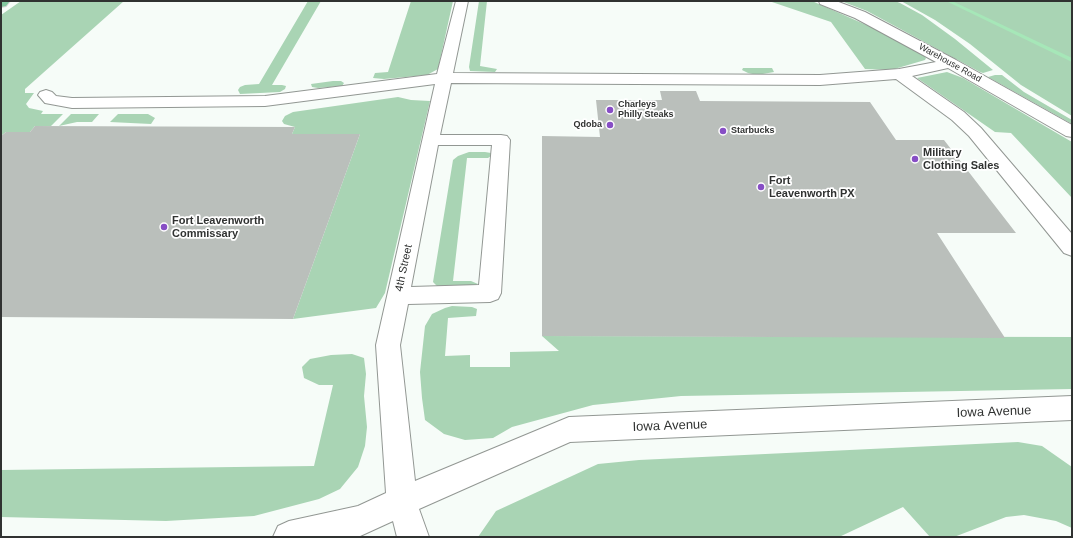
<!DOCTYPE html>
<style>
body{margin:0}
#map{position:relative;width:1073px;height:538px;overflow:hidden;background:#f6fcf8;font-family:Arial,sans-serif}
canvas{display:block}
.frame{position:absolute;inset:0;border:2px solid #303231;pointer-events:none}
</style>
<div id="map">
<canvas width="1073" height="538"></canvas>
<div class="frame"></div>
</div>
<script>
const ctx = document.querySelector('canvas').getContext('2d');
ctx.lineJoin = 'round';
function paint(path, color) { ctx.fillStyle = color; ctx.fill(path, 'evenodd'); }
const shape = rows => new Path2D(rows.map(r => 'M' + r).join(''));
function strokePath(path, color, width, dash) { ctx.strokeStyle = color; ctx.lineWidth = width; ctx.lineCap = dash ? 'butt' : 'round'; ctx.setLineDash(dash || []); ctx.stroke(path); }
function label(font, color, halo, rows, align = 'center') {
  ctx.font = font + ' Arial,sans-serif'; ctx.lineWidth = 3.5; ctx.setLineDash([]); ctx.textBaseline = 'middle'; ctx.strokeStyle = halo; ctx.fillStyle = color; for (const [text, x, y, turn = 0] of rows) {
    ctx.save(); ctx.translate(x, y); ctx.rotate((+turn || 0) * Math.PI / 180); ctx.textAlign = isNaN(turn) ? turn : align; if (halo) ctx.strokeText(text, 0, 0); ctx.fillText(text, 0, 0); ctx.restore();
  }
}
const green = shape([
 [21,1,124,1,25,89,25,93,34,93,26,104,29,108,43,111,41,114,63,114,51,126,35,126,30,132,6,132,1,136,1,15],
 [308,1,321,1,272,85,282,85,286,86,285,89,280,92,240,94,238,90,240,87,245,85,259,84],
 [411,1,453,1,438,69,427,75,384,79,373,78,375,73,388,72],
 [479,1,487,1,480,66,497,69,495,72,470,71,469,67],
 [769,1,812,1,880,31,923,55,926,58,925,60,891,70,865,69,831,22],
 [841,1,895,1,900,3,922,15,955,39,993,70,983,73,980,72,867,11],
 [901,1,1072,2,1072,116,1021,85,970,44,935,20],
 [743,68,772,68,774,72,757,75,748,73,742,70],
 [947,72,963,78,1072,142,1072,198,1011,133,995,132,917,78],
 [995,75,1002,75,1024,92,1072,120,1072,124,988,77],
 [333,81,341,81,344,83,342,86,318,88,312,87,311,84],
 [398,97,411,100,430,101,385,293,376,308,293,319,360,134,292,134,295,127,284,124,282,121,285,116,293,112],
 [71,114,99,114,92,122,77,122,59,126],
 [118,114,148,114,155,118,151,124,110,122],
 [469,152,485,152,491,153,491,156,488,158,467,158,453,281,471,281,478,284,473,287,439,288,433,282,453,160,458,156],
 [452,306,472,307,477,309,476,316,448,318,445,356,470,355,470,367,510,367,510,352,559,351,542,336,1072,337,1072,389,681,396,593,405,512,427,493,438,465,440,444,434,425,420,422,398,420,372,425,326,432,314,445,308],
 [352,354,364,358,366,374,364,396,367,427,365,446,358,467,340,489,319,499,254,516,166,521,1,517,1,470,314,466,333,385,319,385,304,378,302,367,310,359,331,355],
 [1018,442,1042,446,1072,467,1072,528,1056,521,1024,515,1006,517,954,537,930,537,903,507,839,537,478,537,496,511,598,464,639,460]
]);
const stream = shape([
 [946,1,952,1,1072,58,1072,62,946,1]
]);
const building = shape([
 [660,91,696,91,700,101,870,102,896,140,944,140,1016,233,937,233,1005,338,542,336,542,136,600,137,596,100,662,100],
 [35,126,295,127,292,134,360,134,293,319,1,317,1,136,6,132,30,132]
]);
const minor = shape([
 [456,1,468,1,453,73,820,75,899,69,936,62,855,18,820,4,819,1,836,1,865,12,956,60,1072,125,1072,137,1066,136,948,68,912,76,964,112,981,128,1072,234,1072,256,1064,253,969,136,952,120,896,79,820,85,451,83,440,135,501,135,507,136,510,140,501,293,498,299,490,302,408,304,400,345,415,481,569,417,1072,396,1072,420,570,442,419,509,429,537,397,537,393,521,358,537,273,537,278,526,289,521,358,506,386,493,376,345,435,84,265,106,72,108,45,103,38,95,40,92,46,90,52,92,56,96,72,98,265,96,437,74,456,1],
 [438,145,492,145,479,285,411,287,438,145]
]);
const major = shape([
 [1,1,10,1,6,6,1,7,1,1]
]);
const markers = [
 [610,110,4,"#874ec5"],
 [610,125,4,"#874ec5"],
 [723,131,4,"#874ec5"],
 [915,159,4,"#874ec5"],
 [761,187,4,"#874ec5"],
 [164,227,4,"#874ec5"]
];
const farStreetnames = [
 ["Warehouse Road",950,63,29]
];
const farPoinames = [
 ["Charleys",618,105],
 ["Philly Steaks",618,115],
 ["Qdoba",602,125,"right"],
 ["Starbucks",731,131]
];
const poiNames = [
 ["Military",923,153],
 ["Clothing Sales",923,166],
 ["Fort",769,181],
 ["Leavenworth PX",769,194],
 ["Fort Leavenworth",172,221],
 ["Commissary",172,234]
];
const streetNames = [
 ["4th Street",404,268,-78]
];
const nearStreetnames = [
 ["Iowa Avenue",994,412,-2],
 ["Iowa Avenue",670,426,-2]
];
paint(green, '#a9d4b4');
paint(stream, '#a6e7b8');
paint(building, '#babfbb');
strokePath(minor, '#929793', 2);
strokePath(major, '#d6d6d6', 2);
paint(minor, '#fff');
paint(major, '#83c89f');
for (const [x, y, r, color] of markers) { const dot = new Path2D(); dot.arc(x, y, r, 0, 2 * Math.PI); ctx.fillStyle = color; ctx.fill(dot); strokePath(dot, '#fff', 1.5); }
label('9px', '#303231', '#fff', farStreetnames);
label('bold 9px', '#303231', '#fff', farPoinames, 'left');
label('bold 11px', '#303231', '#fff', poiNames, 'left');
label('11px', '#303231', '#fff', streetNames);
label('13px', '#303231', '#fff', nearStreetnames);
</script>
